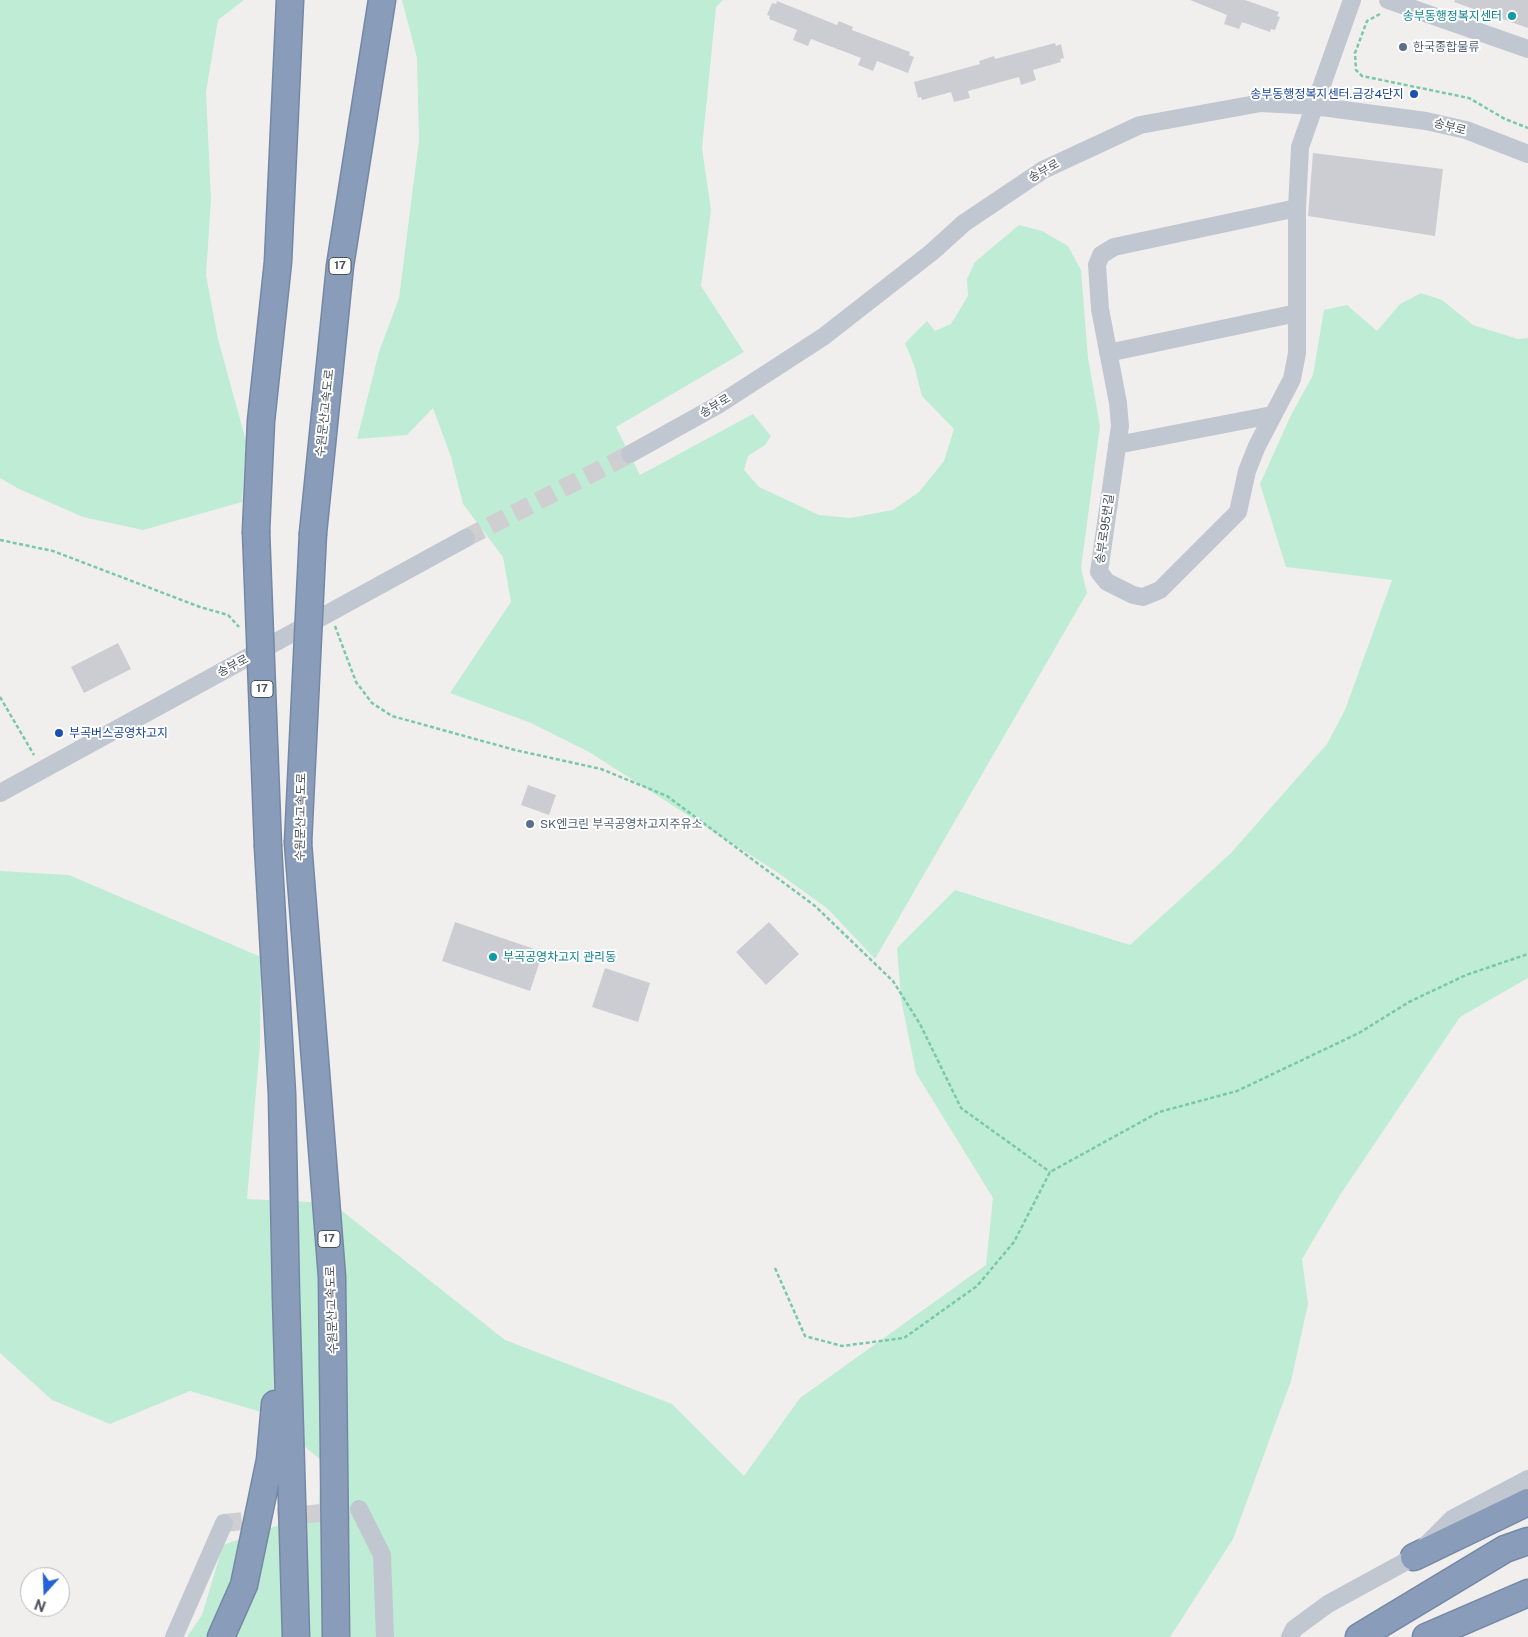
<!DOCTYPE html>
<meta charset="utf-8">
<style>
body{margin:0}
#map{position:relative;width:1528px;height:1637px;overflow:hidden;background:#f1efee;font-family:"Public Sans",sans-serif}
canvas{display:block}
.north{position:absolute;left:20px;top:1567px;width:50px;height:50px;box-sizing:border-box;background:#fff;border:1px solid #b6b9bd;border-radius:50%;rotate:200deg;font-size:14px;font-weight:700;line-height:20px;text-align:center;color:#48505b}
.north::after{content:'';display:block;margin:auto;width:18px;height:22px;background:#2363d6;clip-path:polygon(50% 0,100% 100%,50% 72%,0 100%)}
</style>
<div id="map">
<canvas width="1528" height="1637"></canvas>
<div class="north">N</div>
</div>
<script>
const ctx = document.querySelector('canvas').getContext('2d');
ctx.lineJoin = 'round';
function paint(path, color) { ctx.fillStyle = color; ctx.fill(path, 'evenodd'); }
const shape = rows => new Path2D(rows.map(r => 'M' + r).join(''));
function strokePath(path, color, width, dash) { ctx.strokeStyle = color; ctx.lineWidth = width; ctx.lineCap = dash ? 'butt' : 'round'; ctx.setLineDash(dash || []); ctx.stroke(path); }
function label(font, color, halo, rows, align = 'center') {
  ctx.font = font + ' "Public Sans","Noto Sans KR",sans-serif'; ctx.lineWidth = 4; ctx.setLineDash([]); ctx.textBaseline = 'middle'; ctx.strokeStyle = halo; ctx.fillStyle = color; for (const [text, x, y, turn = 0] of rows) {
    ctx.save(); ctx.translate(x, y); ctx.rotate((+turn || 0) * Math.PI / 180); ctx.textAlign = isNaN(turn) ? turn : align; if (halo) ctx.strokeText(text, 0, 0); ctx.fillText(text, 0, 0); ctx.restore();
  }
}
const green = shape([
 [0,0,244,0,218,20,206,92,211,200,206,275,218,339,246,441,242,502,143,530,83,517,19,489,0,478],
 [402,0,723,0,716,7,702,148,711,210,701,286,744,352,616,427,640,475,753,414,771,436,765,445,748,456,744,470,759,487,819,515,850,518,893,510,919,492,944,461,954,429,922,396,914,365,905,343,927,321,935,331,951,324,968,296,967,279,975,262,1019,225,1042,231,1068,246,1081,270,1088,358,1100,426,1081,568,1087,593,875,959,828,909,777,872,589,752,531,723,450,693,511,602,503,557,463,504,451,457,433,408,407,435,357,439,379,352,399,298,419,140,417,58],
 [1421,293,1442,300,1473,325,1518,339,1528,338,1528,978,1460,1017,1340,1195,1302,1259,1308,1304,1291,1381,1233,1539,1170,1637,187,1637,202,1615,223,1545,318,1511,322,1461,265,1413,190,1391,110,1424,52,1400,0,1353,0,871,69,875,261,957,260,1044,247,1199,332,1203,505,1340,672,1404,744,1476,800,1398,986,1265,993,1198,916,1073,901,999,897,948,955,890,1130,945,1231,853,1327,744,1345,710,1392,580,1286,567,1260,484,1291,415,1313,375,1324,310,1347,305,1377,331,1400,304]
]);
const building = shape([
 [1190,0,1245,0,1279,12,1277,16,1280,17,1275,30,1271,29,1270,32,1242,22,1239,29,1224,24,1227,15],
 [1455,0,1528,0,1528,28,1454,2],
 [777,1,837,25,839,21,853,27,852,30,910,52,909,55,914,57,908,73,877,61,873,71,858,65,861,58,811,39,808,46,793,40,797,30,769,19,770,16,767,15,772,3,776,4],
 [1055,43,1056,46,1061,44,1064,58,1060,59,1061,62,1033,70,1036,80,1021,85,1019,77,968,91,970,98,954,102,951,92,922,100,921,97,918,98,914,82,980,64,979,61,994,56,995,59],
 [1313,153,1443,169,1435,236,1308,216],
 [118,643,131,669,84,693,71,667],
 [528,785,556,795,549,815,521,805],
 [455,922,543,952,530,991,442,961],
 [769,922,799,954,766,985,736,952],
 [605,968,650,983,638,1022,592,1007]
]);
const minorTunnel = shape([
 [466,538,630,454],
 [224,1523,359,1509]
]);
const path = shape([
 [1380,14,1367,21,1355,53,1356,70,1362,76,1469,98,1505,119,1528,128],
 [0,540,53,551,200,607,228,615,239,627],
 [335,626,356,682,372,703,392,716,515,750,601,769,667,796,815,906,893,981,920,1024,961,1108,1050,1172],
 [0,697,34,755],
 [775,1268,805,1336,842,1346,904,1338,977,1286,1014,1242,1050,1172,1159,1112,1237,1091,1359,1033,1409,1002,1466,975,1528,954]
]);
const minor = shape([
 [1388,0,1528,49],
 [1297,208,1114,247,1101,255,1097,265,1100,309,1118,403,1120,426,1099,572,1107,582,1133,595,1143,597,1160,590,1238,512,1247,471,1257,446,1292,379,1297,353,1297,208,1300,147,1352,0],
 [1108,353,1297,313],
 [1117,445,1272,415],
 [630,454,718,405,823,337,932,252,964,223,1043,170,1140,125,1261,103,1314,106,1426,121,1466,130,1528,154],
 [0,793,466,538],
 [359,1509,382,1555,385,1637],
 [174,1637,224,1523],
 [1290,1637,1294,1629,1328,1604,1414,1557,1452,1519,1528,1479]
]);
const highway = shape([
 [256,531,261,421,278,262,290,0],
 [313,533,340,266,382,0],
 [298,843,332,1277,336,1637],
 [268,847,282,1094,286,1296,296,1637],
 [1414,1557,1528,1502],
 [221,1637,244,1585,270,1460,275,1404],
 [1359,1637,1505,1549,1528,1541],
 [1426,1637,1528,1593]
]);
const highwayBridge = shape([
 [256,531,268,847],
 [298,843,313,533]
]);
const markers = [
 [1512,16,5,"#0f9aa8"],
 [1403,47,5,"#5c6f8a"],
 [1414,94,5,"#1a4fb4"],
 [59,733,5,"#1a4fb4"],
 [530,824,5,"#5c6f8a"],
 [493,957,5,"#0f9aa8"]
];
const shields = [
 [340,266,22],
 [262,689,22],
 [329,1239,22]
];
const shieldNames = [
 ["17",340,266],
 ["17",262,689],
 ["17",329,1239]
];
const cultureNames = [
 ["송부동행정복지센터",1502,16],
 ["부곡공영차고지 관리동",503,957,"left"]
];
const serviceNames = [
 ["한국종합물류",1413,47],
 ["SK엔크린 부곡공영차고지주유소",540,824]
];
const transitNames = [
 ["송부동행정복지센터.금강4단지",1404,94],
 ["부곡버스공영차고지",69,733,"left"]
];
const streetNames = [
 ["송부로",1450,127,15],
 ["송부로",1044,171,-29],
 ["송부로",715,406,-31],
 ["수원문산고속도로",325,413,-84],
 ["송부로95번길",1105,529,-82],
 ["송부로",233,666,-28],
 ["수원문산고속도로",301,817,-89],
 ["수원문산고속도로",332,1310,-92]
];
paint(green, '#bfecd4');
paint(building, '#cccdd3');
strokePath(minorTunnel, '#cfcfd1', 18, [18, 9]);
strokePath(highway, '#7488a6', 29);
strokePath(path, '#79c8a7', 2.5, [4, 2.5]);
strokePath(minor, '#c0c7d0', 18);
strokePath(highway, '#899dba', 26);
strokePath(highwayBridge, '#7488a6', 29, []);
strokePath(highwayBridge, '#899dba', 26);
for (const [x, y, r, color] of markers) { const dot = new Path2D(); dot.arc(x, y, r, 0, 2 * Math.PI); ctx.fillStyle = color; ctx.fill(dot); strokePath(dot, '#fff', 2); }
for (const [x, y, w] of shields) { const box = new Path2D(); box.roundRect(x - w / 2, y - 8.5, w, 17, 4); ctx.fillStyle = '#fff'; ctx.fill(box); strokePath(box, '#48505b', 1); }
label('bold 11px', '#48505b', null, shieldNames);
label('12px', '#0d838f', '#fff', cultureNames, 'right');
label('12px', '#4e5e75', '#fff', serviceNames, 'left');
label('12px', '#164399', '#fff', transitNames, 'right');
label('12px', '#48505b', '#fff', streetNames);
</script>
